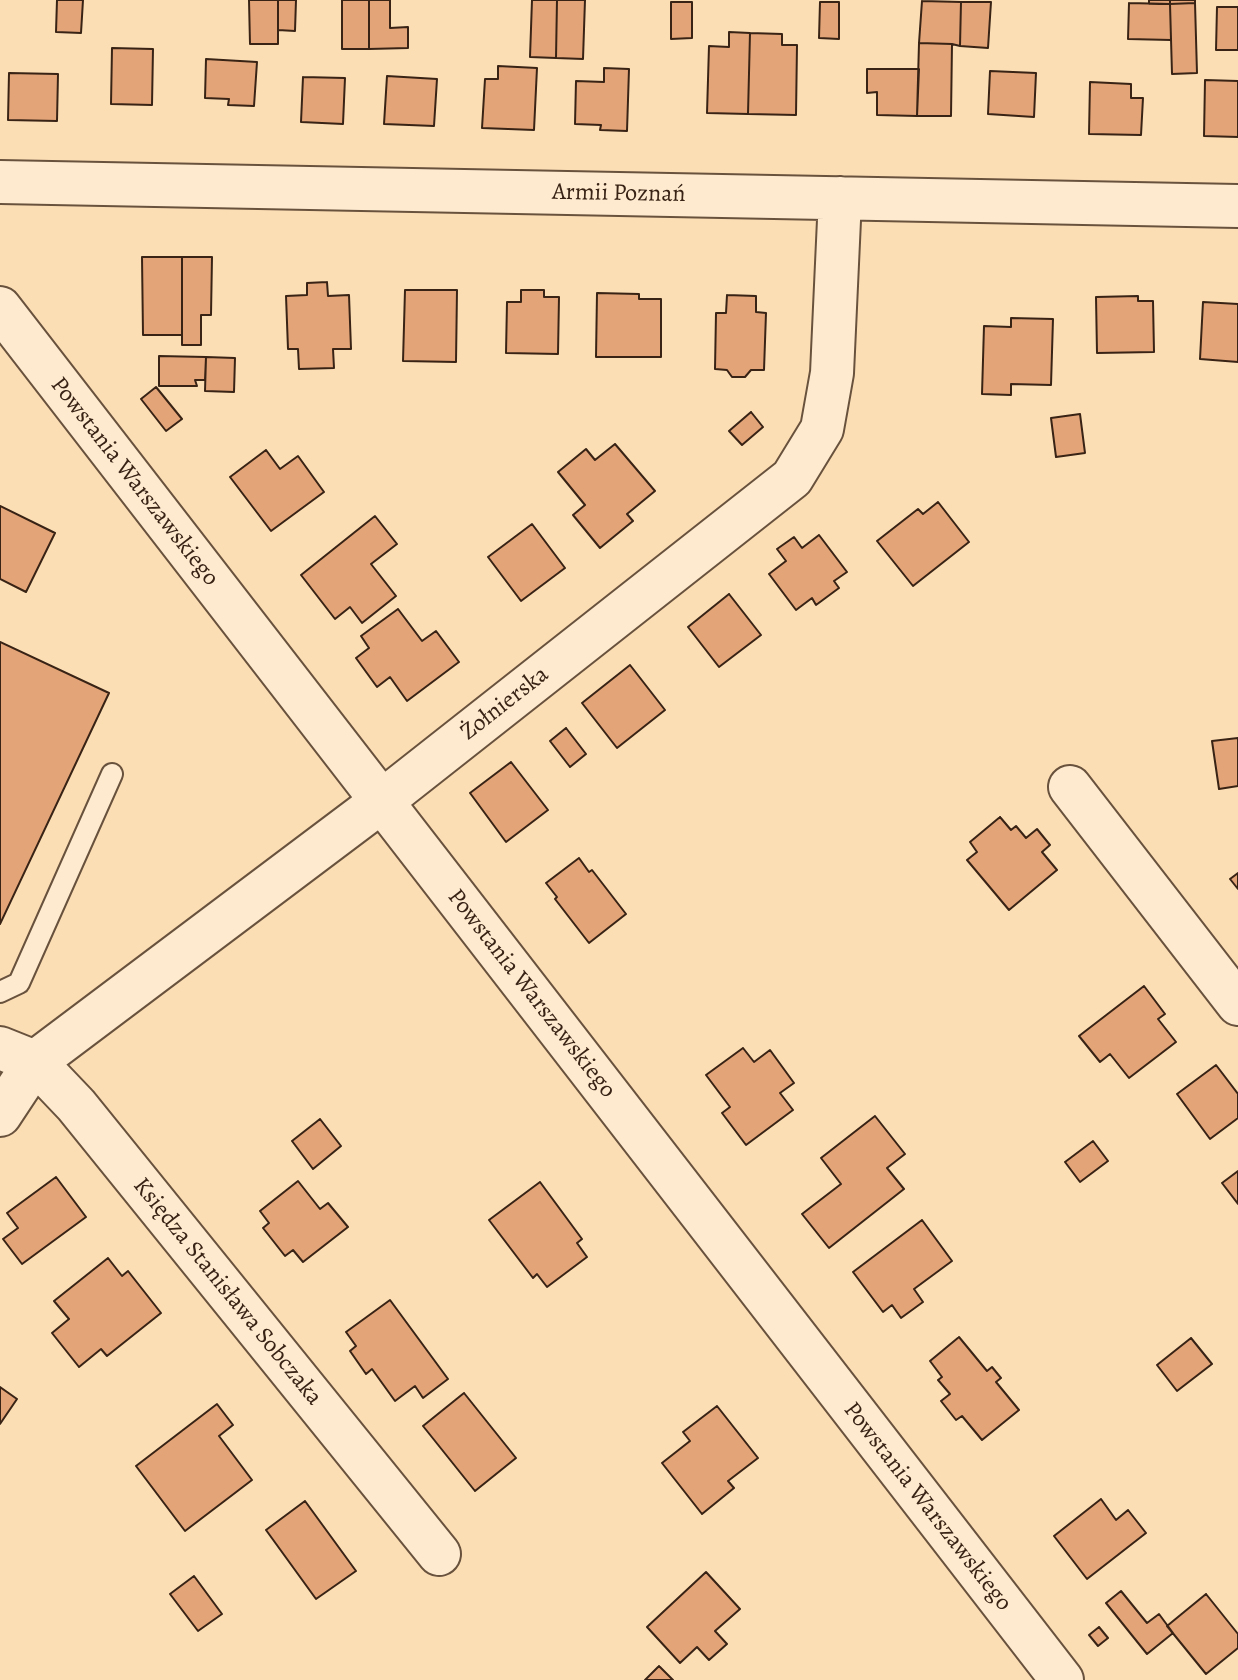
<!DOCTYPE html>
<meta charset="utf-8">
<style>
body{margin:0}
canvas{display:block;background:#fcdeb5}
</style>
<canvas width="1238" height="1680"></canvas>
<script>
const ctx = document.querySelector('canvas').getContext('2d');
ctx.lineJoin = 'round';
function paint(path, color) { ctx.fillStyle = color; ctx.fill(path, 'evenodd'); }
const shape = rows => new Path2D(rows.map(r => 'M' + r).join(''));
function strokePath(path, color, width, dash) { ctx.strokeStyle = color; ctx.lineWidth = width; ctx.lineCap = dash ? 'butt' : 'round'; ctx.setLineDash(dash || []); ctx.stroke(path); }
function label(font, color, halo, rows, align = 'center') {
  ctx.font = font + ' Alegreya,serif'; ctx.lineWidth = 7; ctx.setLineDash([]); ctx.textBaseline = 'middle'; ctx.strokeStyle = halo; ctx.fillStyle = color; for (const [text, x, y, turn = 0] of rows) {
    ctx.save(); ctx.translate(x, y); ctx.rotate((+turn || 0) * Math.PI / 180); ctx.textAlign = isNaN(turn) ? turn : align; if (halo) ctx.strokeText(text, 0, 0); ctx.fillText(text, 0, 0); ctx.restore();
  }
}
const building = shape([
 [57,0,83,0,81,33,56,32,57,0],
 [249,0,278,0,278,44,250,44,249,0],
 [278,0,296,0,295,31,278,30,278,0],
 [342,0,369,0,369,49,342,49,342,0],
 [369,0,390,0,390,28,408,27,408,48,369,49,369,0],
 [532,0,557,0,556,58,530,57,532,0],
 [557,0,585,0,583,59,556,58,557,0],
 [1149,0,1170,0,1170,4,1149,4,1149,0],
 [1170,0,1195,0,1195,3,1170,4,1170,0],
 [922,1,961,2,960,46,952,44,919,43,922,1],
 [671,2,692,2,692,38,671,39,671,2],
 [820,2,839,2,839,39,819,38,820,2],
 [961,2,991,2,988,48,960,46,961,2],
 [1129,3,1170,4,1171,40,1128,39,1129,3],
 [1195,3,1197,73,1172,74,1170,4,1195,3],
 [1217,7,1238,7,1238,50,1216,50,1217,7],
 [729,32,750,33,748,114,707,113,709,46,729,47,729,32],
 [750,33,782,34,782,45,797,45,796,115,748,114,750,33],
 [919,43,952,44,951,116,917,116,919,43],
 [112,48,153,49,152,105,111,104,112,48],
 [206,59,257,62,254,106,228,105,229,99,205,98,206,59],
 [498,66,537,68,534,130,482,128,485,79,498,79,498,66],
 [604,68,629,69,627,131,600,130,601,125,575,124,576,81,604,82,604,68],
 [867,69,919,69,917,116,877,115,877,92,867,93,867,69],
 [990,71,1036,73,1034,117,988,114,990,71],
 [9,73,58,74,57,121,8,120,9,73],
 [387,76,437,79,434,126,384,124,387,76],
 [303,77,345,78,343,124,301,122,303,77],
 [1205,80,1238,81,1238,137,1204,136,1205,80],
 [1090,82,1131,84,1131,98,1143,98,1141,135,1089,134,1090,82],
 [142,257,182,257,182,335,143,335,142,257],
 [182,257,212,257,211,315,201,315,201,345,182,345,182,257],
 [327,282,328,296,349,295,351,349,333,349,334,368,299,369,298,349,288,349,286,296,307,295,307,283,327,282],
 [405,290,457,290,456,362,403,361,405,290],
 [521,290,544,290,544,297,559,297,558,354,506,353,507,302,521,302,521,290],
 [597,293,639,294,639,299,661,299,661,357,596,357,597,293],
 [727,295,756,296,756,312,766,313,764,370,751,370,745,377,732,377,727,370,715,369,716,313,726,313,727,295],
 [1138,296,1138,301,1153,301,1154,352,1097,353,1096,297,1138,296],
 [1203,302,1238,304,1238,362,1200,359,1203,302],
 [1011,318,1053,319,1051,385,1011,384,1011,395,982,394,984,326,1011,327,1011,318],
 [159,356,206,357,205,380,195,380,197,386,159,386,159,356],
 [206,357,235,358,234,392,205,391,206,357],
 [156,387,182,419,166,431,141,399,156,387],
 [751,412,763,427,742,445,729,431,751,412],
 [1080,414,1085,453,1056,457,1051,418,1080,414],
 [615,444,655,491,627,514,633,521,600,548,573,515,585,505,558,472,586,449,595,460,615,444],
 [266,450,280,469,298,456,324,492,271,531,230,477,266,450],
 [938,502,969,542,913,586,877,541,918,509,923,514,938,502],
 [0,506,55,533,26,592,0,579,0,506],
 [375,516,397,544,371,564,396,596,362,623,350,607,335,619,301,575,375,516],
 [532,524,565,568,521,601,488,557,532,524],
 [819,535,847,572,834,581,839,588,816,605,812,598,796,610,769,574,786,561,777,549,794,537,802,548,819,535],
 [729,594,761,635,719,667,688,627,729,594],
 [398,609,422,641,436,631,459,662,407,701,390,677,377,687,356,658,369,648,361,636,398,609],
 [0,642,109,693,0,924,0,642],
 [630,665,665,710,617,748,582,703,630,665],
 [566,728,586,754,570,767,550,741,566,728],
 [1238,738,1238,786,1219,789,1212,741,1238,738],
 [511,762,548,810,506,842,470,793,511,762],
 [1000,817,1011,830,1016,826,1026,838,1037,829,1050,845,1042,852,1057,870,1009,910,967,860,977,852,970,842,1000,817],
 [579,858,589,872,592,870,626,914,589,943,555,899,557,897,546,883,579,858],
 [1238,873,1238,889,1230,879,1238,873],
 [1144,986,1165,1014,1158,1019,1176,1042,1129,1078,1110,1054,1100,1062,1079,1036,1144,986],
 [743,1048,754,1062,770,1050,794,1083,780,1093,793,1110,746,1145,722,1113,730,1107,706,1075,743,1048],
 [1216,1065,1238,1094,1238,1118,1210,1139,1177,1094,1216,1065],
 [875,1116,905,1154,887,1168,904,1189,829,1248,802,1214,841,1184,821,1158,875,1116],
 [320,1119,341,1146,313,1169,292,1141,320,1119],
 [1093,1141,1108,1161,1080,1182,1065,1162,1093,1141],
 [1238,1171,1238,1204,1222,1183,1238,1171],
 [56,1177,86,1217,22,1264,3,1239,18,1228,7,1213,56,1177],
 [298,1181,320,1209,328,1203,348,1227,303,1262,293,1250,285,1256,263,1228,269,1223,260,1211,298,1181],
 [540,1182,582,1239,577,1243,587,1257,547,1287,537,1274,533,1278,489,1220,540,1182],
 [922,1220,952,1261,914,1289,923,1302,901,1318,892,1305,883,1312,853,1272,922,1220],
 [108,1258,122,1276,128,1271,161,1313,107,1356,101,1349,79,1367,52,1333,69,1319,54,1301,108,1258],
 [390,1300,448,1379,423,1398,415,1386,395,1401,372,1369,366,1374,350,1351,356,1346,346,1332,390,1300],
 [959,1337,987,1371,992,1367,1001,1378,996,1382,1019,1410,982,1440,962,1416,956,1420,941,1401,950,1394,938,1380,942,1377,930,1361,959,1337],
 [1191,1338,1212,1364,1177,1391,1157,1365,1191,1338],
 [0,1387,17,1399,0,1424,0,1387],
 [464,1393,516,1458,475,1491,423,1426,464,1393],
 [217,1404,233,1425,219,1436,252,1480,185,1531,136,1466,217,1404],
 [717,1406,758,1458,728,1481,734,1488,702,1514,662,1463,690,1441,683,1432,717,1406],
 [1101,1499,1116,1520,1128,1510,1146,1533,1087,1579,1054,1536,1101,1499],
 [305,1501,356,1571,316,1599,266,1530,305,1501],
 [706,1572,740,1609,715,1631,727,1644,709,1660,697,1647,680,1663,647,1627,706,1572],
 [194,1576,222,1614,198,1631,170,1594,194,1576],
 [1121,1591,1147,1623,1159,1614,1173,1633,1147,1654,1106,1603,1121,1591],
 [1206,1594,1238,1634,1238,1648,1206,1674,1167,1626,1206,1594],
 [1099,1627,1108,1638,1098,1646,1089,1635,1099,1627],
 [659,1666,673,1680,645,1680,659,1666]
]);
const lane = shape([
 [0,992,19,983,112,774]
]);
const street = shape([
 [0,182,1238,206],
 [0,308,1062,1680],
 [1070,787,1238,1004],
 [0,1048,35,1062,76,1105,439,1554],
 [0,1115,35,1062,382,801,792,478,822,429,832,373,840,198]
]);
const streetNames = [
 ["Armii Poznań",619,194,1],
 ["Powstania Warszawskiego",134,482,52],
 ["Żołnierska",505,704,-38],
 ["Powstania Warszawskiego",531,994,52],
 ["Księdza Stanisława Sobczaka",227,1292,51],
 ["Powstania Warszawskiego",927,1507,52]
];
paint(building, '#e3a478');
strokePath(building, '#382315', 2);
strokePath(lane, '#69523d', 24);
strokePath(street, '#69523d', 46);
strokePath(lane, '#fdeacf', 20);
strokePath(street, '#fdeacf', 42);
label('24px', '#382315', '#fdeacf', streetNames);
</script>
